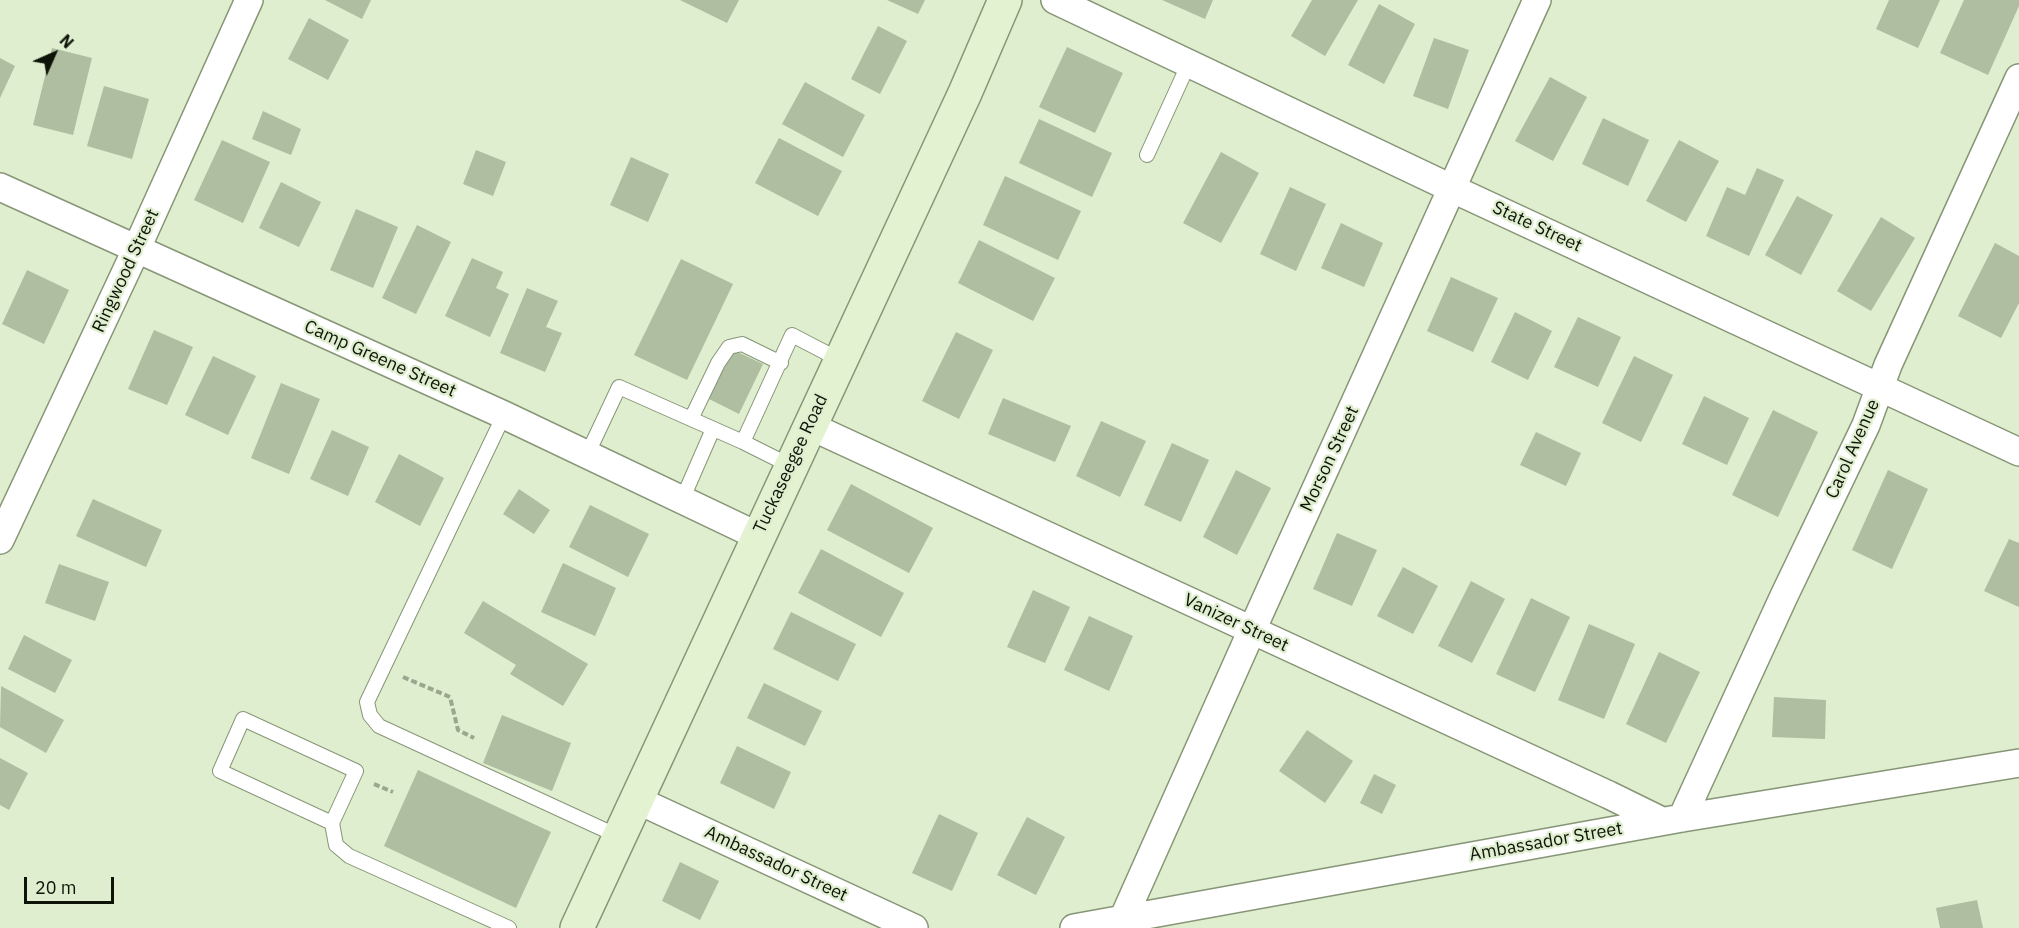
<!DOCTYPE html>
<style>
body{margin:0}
#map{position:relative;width:2019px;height:928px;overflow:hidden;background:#deeece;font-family:"IBM Plex Sans",sans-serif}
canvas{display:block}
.north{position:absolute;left:24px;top:24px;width:60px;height:60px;-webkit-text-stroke:4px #deeece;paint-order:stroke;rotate:45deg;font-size:16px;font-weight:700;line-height:24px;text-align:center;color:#0e1308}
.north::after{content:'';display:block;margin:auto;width:21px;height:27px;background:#0e1308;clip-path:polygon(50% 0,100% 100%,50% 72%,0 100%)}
.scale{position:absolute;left:24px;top:877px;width:90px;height:27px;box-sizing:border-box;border:3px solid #0e1308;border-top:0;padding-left:8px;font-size:18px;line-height:21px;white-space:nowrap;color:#0e1308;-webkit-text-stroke:4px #deeece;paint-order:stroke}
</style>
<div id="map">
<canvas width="2019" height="928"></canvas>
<div class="north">N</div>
<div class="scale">20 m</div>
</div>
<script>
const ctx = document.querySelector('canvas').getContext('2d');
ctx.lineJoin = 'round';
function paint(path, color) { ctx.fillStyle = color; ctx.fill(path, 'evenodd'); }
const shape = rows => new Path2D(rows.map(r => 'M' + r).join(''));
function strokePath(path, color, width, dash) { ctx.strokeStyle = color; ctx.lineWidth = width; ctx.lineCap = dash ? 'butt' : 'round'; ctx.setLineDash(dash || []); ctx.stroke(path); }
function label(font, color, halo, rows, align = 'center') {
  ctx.font = font + ' "IBM Plex Sans",sans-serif'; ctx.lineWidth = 4.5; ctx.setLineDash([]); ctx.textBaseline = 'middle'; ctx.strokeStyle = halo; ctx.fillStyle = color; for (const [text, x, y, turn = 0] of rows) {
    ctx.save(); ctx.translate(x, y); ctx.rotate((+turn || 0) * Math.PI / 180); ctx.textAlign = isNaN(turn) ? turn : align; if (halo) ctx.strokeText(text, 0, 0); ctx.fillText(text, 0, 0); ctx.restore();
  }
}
const building = shape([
 [325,0,371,0,362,19],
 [680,0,739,0,727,23],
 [887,0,925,0,918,14],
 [1162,0,1213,0,1205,19],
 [1312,0,1358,0,1325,56,1291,36],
 [1889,0,1940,0,1918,48,1876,29],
 [1964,0,2019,0,2019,6,1988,75,1940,53],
 [1379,4,1415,24,1384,84,1348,65],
 [309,18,349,40,328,80,288,59],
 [878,26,907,41,880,94,851,79],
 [1434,38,1469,50,1448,109,1413,96],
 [1067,47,1123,73,1095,133,1039,107],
 [52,48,92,58,73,135,33,125],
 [0,58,15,66,0,98],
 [1550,77,1587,97,1553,161,1515,141],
 [805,82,865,115,843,157,782,124],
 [104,86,149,99,132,159,87,146],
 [263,111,301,129,291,155,252,139],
 [1603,118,1649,140,1628,186,1582,164],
 [1039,119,1112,153,1092,197,1019,163],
 [779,138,842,171,818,216,755,183],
 [222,140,270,162,243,223,194,200],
 [1679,140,1719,161,1686,222,1646,201],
 [476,150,506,162,493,196,463,184],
 [1221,152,1259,173,1221,243,1183,223],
 [631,157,669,174,648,222,610,205],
 [1757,168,1784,180,1749,256,1706,236,1727,187,1745,195],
 [1005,176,1081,211,1058,260,983,225],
 [281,182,321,202,299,247,259,228],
 [1290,187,1326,204,1296,271,1260,254],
 [1797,196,1833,215,1801,275,1765,255],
 [356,209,398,227,373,288,330,270],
 [1881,217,1915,238,1871,311,1837,291],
 [1341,223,1383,243,1364,287,1321,268],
 [417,225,451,242,416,314,382,298],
 [979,240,1055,278,1033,321,958,283],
 [1995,243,2019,256,2019,303,2001,338,1958,316],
 [472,258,503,272,496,288,509,294,490,337,445,316],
 [681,259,733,284,687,380,634,355],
 [27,270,69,290,44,344,2,324],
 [1451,277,1498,298,1473,352,1427,331],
 [527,288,558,301,546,327,562,333,545,372,500,353],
 [1515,312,1552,331,1528,380,1491,362],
 [1578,317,1621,337,1598,387,1554,367],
 [154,330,193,347,167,405,128,389],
 [956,332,993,350,959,419,922,401],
 [731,349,763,364,739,414,707,398],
 [213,356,256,376,228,435,185,415],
 [1634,356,1673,375,1641,442,1602,423],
 [281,383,320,399,289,474,251,458],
 [1704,396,1749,418,1727,465,1682,444],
 [1003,398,1071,426,1055,462,988,434],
 [1773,410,1818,432,1778,517,1732,495],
 [1101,421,1146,441,1120,497,1076,476],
 [332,430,369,447,348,496,310,479],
 [1536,432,1581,453,1566,486,1520,465],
 [1172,443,1209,460,1181,522,1144,505],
 [399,454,444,478,420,526,375,502],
 [1236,470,1271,488,1237,555,1203,537],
 [1888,470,1928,489,1892,569,1852,550],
 [851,484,933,528,909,573,827,530],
 [519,489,550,510,534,534,503,514],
 [93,499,162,530,146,567,76,536],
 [590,505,649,534,628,577,569,547],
 [1337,533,1377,550,1352,606,1313,589],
 [2009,539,2019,543,2019,607,1984,591],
 [821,549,904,593,881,637,798,593],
 [563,563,616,588,595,636,541,612],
 [59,564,109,582,95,621,45,603],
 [1403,567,1438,586,1413,634,1377,616],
 [1471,581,1505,599,1472,663,1438,646],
 [1033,590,1070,607,1045,663,1007,647],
 [1531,598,1570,617,1535,692,1496,674],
 [483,601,588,664,563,706,510,674,516,665,464,633],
 [791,612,856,644,838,681,773,649],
 [1089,616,1133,636,1109,691,1064,670],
 [1589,624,1635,644,1604,719,1558,700],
 [24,635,72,660,55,693,8,669],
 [1659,652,1700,672,1666,743,1626,724],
 [764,683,822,711,805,746,747,718],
 [1,686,64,720,46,753,0,727],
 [1774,697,1826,700,1825,739,1772,737],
 [502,715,571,743,552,791,483,763],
 [1307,730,1353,761,1325,803,1279,771],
 [737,746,791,772,774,809,720,783],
 [0,758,28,773,9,810,0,805],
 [418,770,551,832,516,908,384,846],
 [1374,774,1396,785,1382,814,1360,803],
 [939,814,978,833,952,891,912,873],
 [1027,817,1065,837,1036,895,997,875],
 [680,862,719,881,700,920,662,901],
 [1977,900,1983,928,1940,928,1936,908]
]);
const path = shape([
 [403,677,450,697,458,730,474,738],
 [374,784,393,792]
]);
const lane = shape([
 [1147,155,1189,63],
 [504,415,367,702,370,715,379,726,620,837],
 [691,419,718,363,729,347,742,344,781,363],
 [743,442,791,466],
 [587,455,619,387,743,442,792,335,840,360],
 [682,500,713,429],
 [332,823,220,771,243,719,356,771,332,823,336,845,349,856,509,928]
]);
const street = shape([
 [1055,0,1453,189,2019,452],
 [0,187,504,415,758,536],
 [810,426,1609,795,1662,821],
 [0,540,136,250,249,0],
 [637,800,914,928],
 [1682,818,1784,596,1866,425,1888,365,2019,78],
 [1123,919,1252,630,1537,0],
 [1074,928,1682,818,2019,763]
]);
const secondary = shape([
 [577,928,965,93,1005,0]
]);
const streetNames = [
 ["State Street",1537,227,25],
 ["Ringwood Street",126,271,-65],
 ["Camp Greene Street",380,359,24],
 ["Carol Avenue",1853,449,-66],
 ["Morson Street",1330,459,-65],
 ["Tuckaseegee Road",791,464,-65],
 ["Vanizer Street",1236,623,25],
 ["Ambassador Street",1546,842,-10],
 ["Ambassador Street",776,864,25]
];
paint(building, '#afbda0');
strokePath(lane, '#879577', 16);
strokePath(street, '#879577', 30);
strokePath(secondary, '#879577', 36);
strokePath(path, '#9aa68d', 4, [6, 3]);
strokePath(lane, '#fff', 14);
strokePath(street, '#fff', 27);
strokePath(secondary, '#e3f2d1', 33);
label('18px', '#0e1308', '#deeece', streetNames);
</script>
